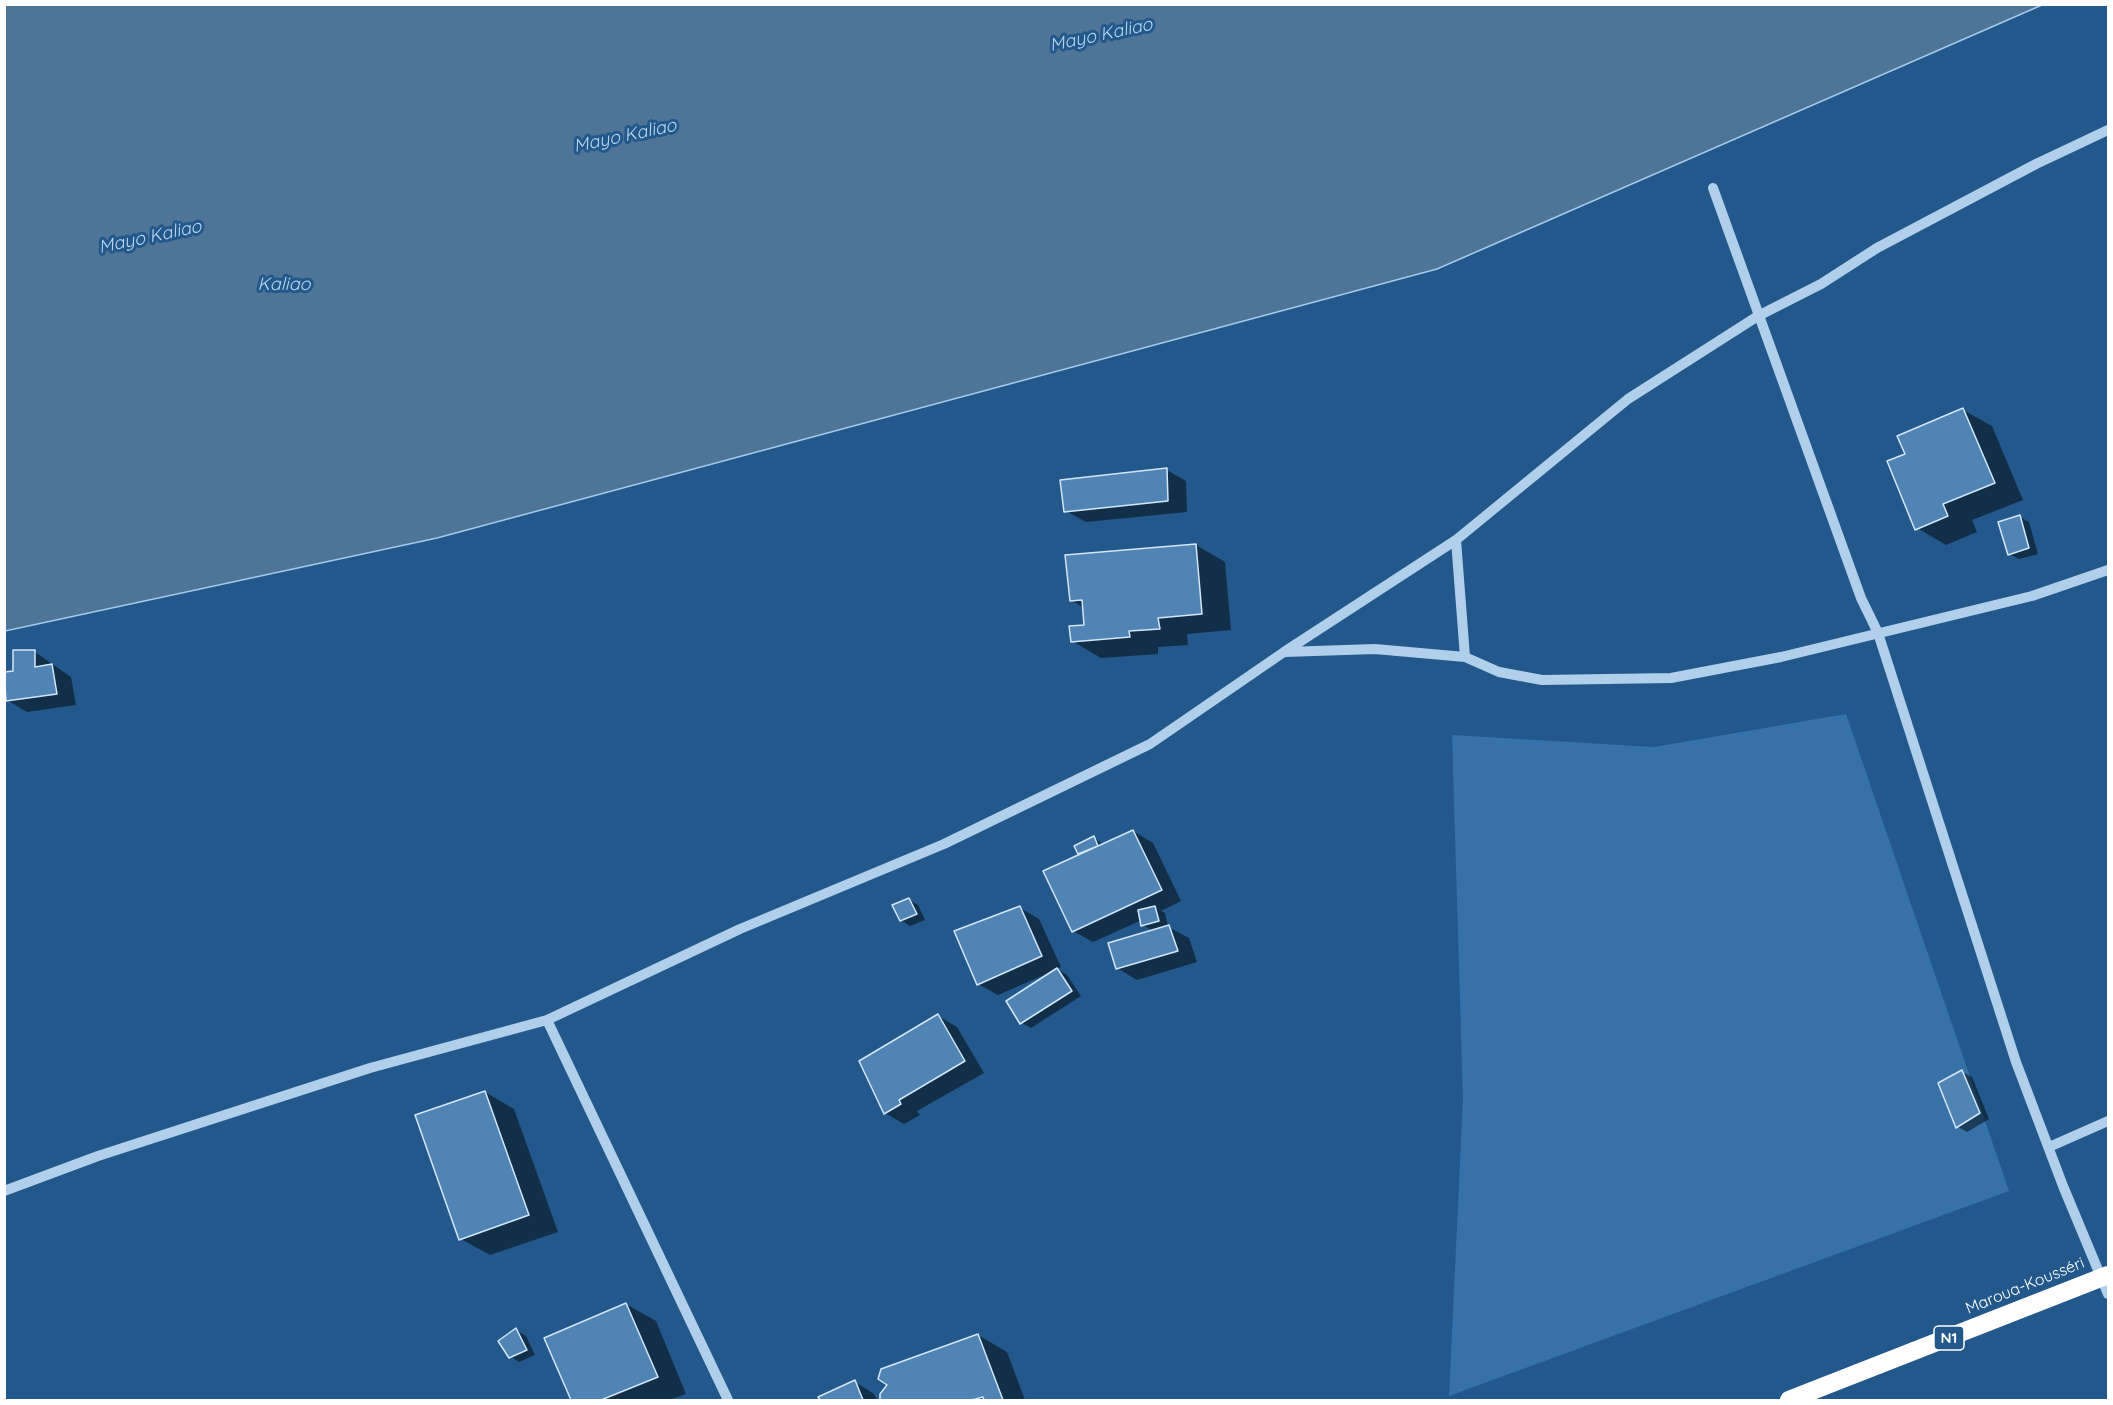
<!DOCTYPE html>
<meta charset="utf-8">
<style>
body{margin:0}
#map{position:relative;width:2113px;height:1405px;overflow:hidden;background:#22588b;font-family:Quicksand,sans-serif}
canvas{display:block}
.frame{position:absolute;inset:0;border:6px solid #fff;pointer-events:none}
</style>
<div id="map">
<canvas width="2113" height="1405"></canvas>
<div class="frame"></div>
</div>
<script>
const ctx = document.querySelector('canvas').getContext('2d');
ctx.lineJoin = 'round';
function paint(path, color) { ctx.fillStyle = color; ctx.fill(path, 'evenodd'); }
const shape = rows => new Path2D(rows.map(r => 'M' + r).join(''));
function strokePath(path, color, width, dash) { ctx.strokeStyle = color; ctx.lineWidth = width; ctx.lineCap = dash ? 'butt' : 'round'; ctx.setLineDash(dash || []); ctx.stroke(path); }
function label(font, color, halo, rows, align = 'center') {
  ctx.font = font + ' Quicksand,sans-serif'; ctx.lineWidth = 6; ctx.setLineDash([]); ctx.textBaseline = 'middle'; ctx.strokeStyle = halo; ctx.fillStyle = color; for (const [text, x, y, turn = 0] of rows) {
    ctx.save(); ctx.translate(x, y); ctx.rotate((+turn || 0) * Math.PI / 180); ctx.textAlign = isNaN(turn) ? turn : align; if (halo) ctx.strokeText(text, 0, 0); ctx.fillText(text, 0, 0); ctx.restore();
  }
}
const green = shape([
 [1846,714,2009,1191,1449,1396,1463,1099,1452,735,1654,747]
]);
const water = shape([
 [4,5,5,4,2042,5,1437,269,437,538,5,631,4,5]
]);
const shadow = shape([
 [1963,410,1992,426,2023,500,1972,520,1977,532,1946,545,1917,528,1907,455],
 [1167,470,1186,481,1187,512,1086,522,1066,511],
 [2020,517,2029,522,2038,554,2019,559,2009,554],
 [1196,545,1225,562,1231,630,1187,634,1188,645,1158,647,1158,654,1101,658,1072,641,1086,626,1084,608,1071,600],
 [35,652,71,677,76,705,27,712,7,700,14,672],
 [1133,831,1153,843,1181,901,1161,911,1165,913,1168,927,1189,938,1197,962,1137,980,1117,968,1153,931,1143,925,1142,920,1093,942,1073,931,1082,855,1079,853,1094,838,1103,844],
 [909,900,918,905,925,920,910,926,901,920],
 [1020,908,1039,919,1061,967,1057,969,1067,975,1081,996,1031,1028,1022,1023,1051,972,998,995,978,984],
 [938,1016,957,1027,984,1073,917,1111,920,1115,904,1124,885,1113],
 [1962,1072,1972,1077,1989,1119,1967,1132,1958,1127],
 [485,1092,514,1109,558,1232,490,1255,461,1239],
 [626,1304,656,1321,686,1394,669,1400,573,1400,546,1338],
 [516,1330,526,1336,535,1355,519,1362,510,1356],
 [978,1335,1007,1352,1025,1400,882,1400,881,1395],
 [855,1382,874,1394,877,1400,821,1400,820,1397]
]);
const building = shape([
 [1963,408,1995,483,1943,504,1948,516,1915,530,1887,461,1905,454,1897,436,1963,408],
 [1167,468,1168,501,1064,512,1060,480,1167,468],
 [2020,515,2029,548,2008,555,1998,522,2020,515],
 [1196,544,1202,614,1158,618,1160,629,1129,631,1130,637,1071,642,1069,626,1084,625,1082,600,1070,601,1065,555,1196,544],
 [13,650,35,650,35,667,52,664,57,694,6,701,4,672,13,671,13,650],
 [1133,830,1162,890,1072,932,1043,871,1133,830],
 [1094,836,1098,846,1078,854,1074,846,1094,836],
 [909,898,917,914,900,921,892,905,909,898],
 [1020,906,1042,956,977,985,954,931,1020,906],
 [1155,906,1159,921,1141,926,1138,910,1155,906],
 [1169,925,1178,951,1116,969,1108,943,1169,925],
 [1057,968,1072,991,1020,1024,1006,1001,1057,968],
 [938,1014,965,1061,899,1100,901,1104,884,1114,859,1061,938,1014],
 [1962,1070,1980,1113,1956,1128,1938,1083,1962,1070],
 [485,1091,529,1215,459,1240,415,1115,485,1091],
 [626,1303,658,1377,601,1400,571,1400,544,1338,626,1303],
 [516,1328,527,1350,509,1358,498,1341,516,1328],
 [978,1334,1003,1400,984,1400,983,1397,972,1400,880,1400,880,1394,887,1385,878,1379,881,1369,978,1334],
 [855,1380,863,1400,820,1400,818,1397,855,1380]
]);
const minor = shape([
 [1713,188,1861,598,1878,633,2016,1062,2063,1186,2108,1294],
 [1456,540,1465,657,1499,672,1542,680,1671,678,1781,657,2032,596,2108,570],
 [1285,652,1375,649,1465,657],
 [547,1020,728,1400],
 [2049,1147,2108,1121],
 [4,1191,98,1156,370,1068,547,1020,740,929,944,844,1150,744,1284,652,1456,540,1628,399,1758,316,1821,284,1877,248,2036,164,2108,130]
]);
const highway = shape([
 [1789,1400,2108,1275]
]);
const shields = [
 [1949,1338,30]
];
const shieldNames = [
 ["N1",1949,1338]
];
const streetNames = [
 ["Maroua-Kousséri",2025,1286,-22]
];
const waterNames = [
 ["Mayo Kaliao",1101,35,-12],
 ["Mayo Kaliao",625,136,-12],
 ["Mayo Kaliao",150,237,-12],
 ["Kaliao",284,285]
];
paint(green, '#3672a8');
paint(water, '#4e7498');
strokePath(water, '#a3caec', 1.5);
paint(shadow, '#0007');
paint(building, '#4f84b4');
strokePath(building, '#d3e7f8', 1.5);
strokePath(minor, '#afcfeb', 10);
strokePath(highway, '#fff', 18);
for (const [x, y, w] of shields) { const box = new Path2D(); box.roundRect(x - w / 2, y - 12, w, 24, 4.5); ctx.fillStyle = '#22588b'; ctx.fill(box); strokePath(box, '#fff', 1.5); }
label('bold 15px', '#fff', null, shieldNames);
label('16px', '#fff', '#22588b', streetNames);
label('italic 18px', '#bad8f2', '#22588b', waterNames);
</script>
